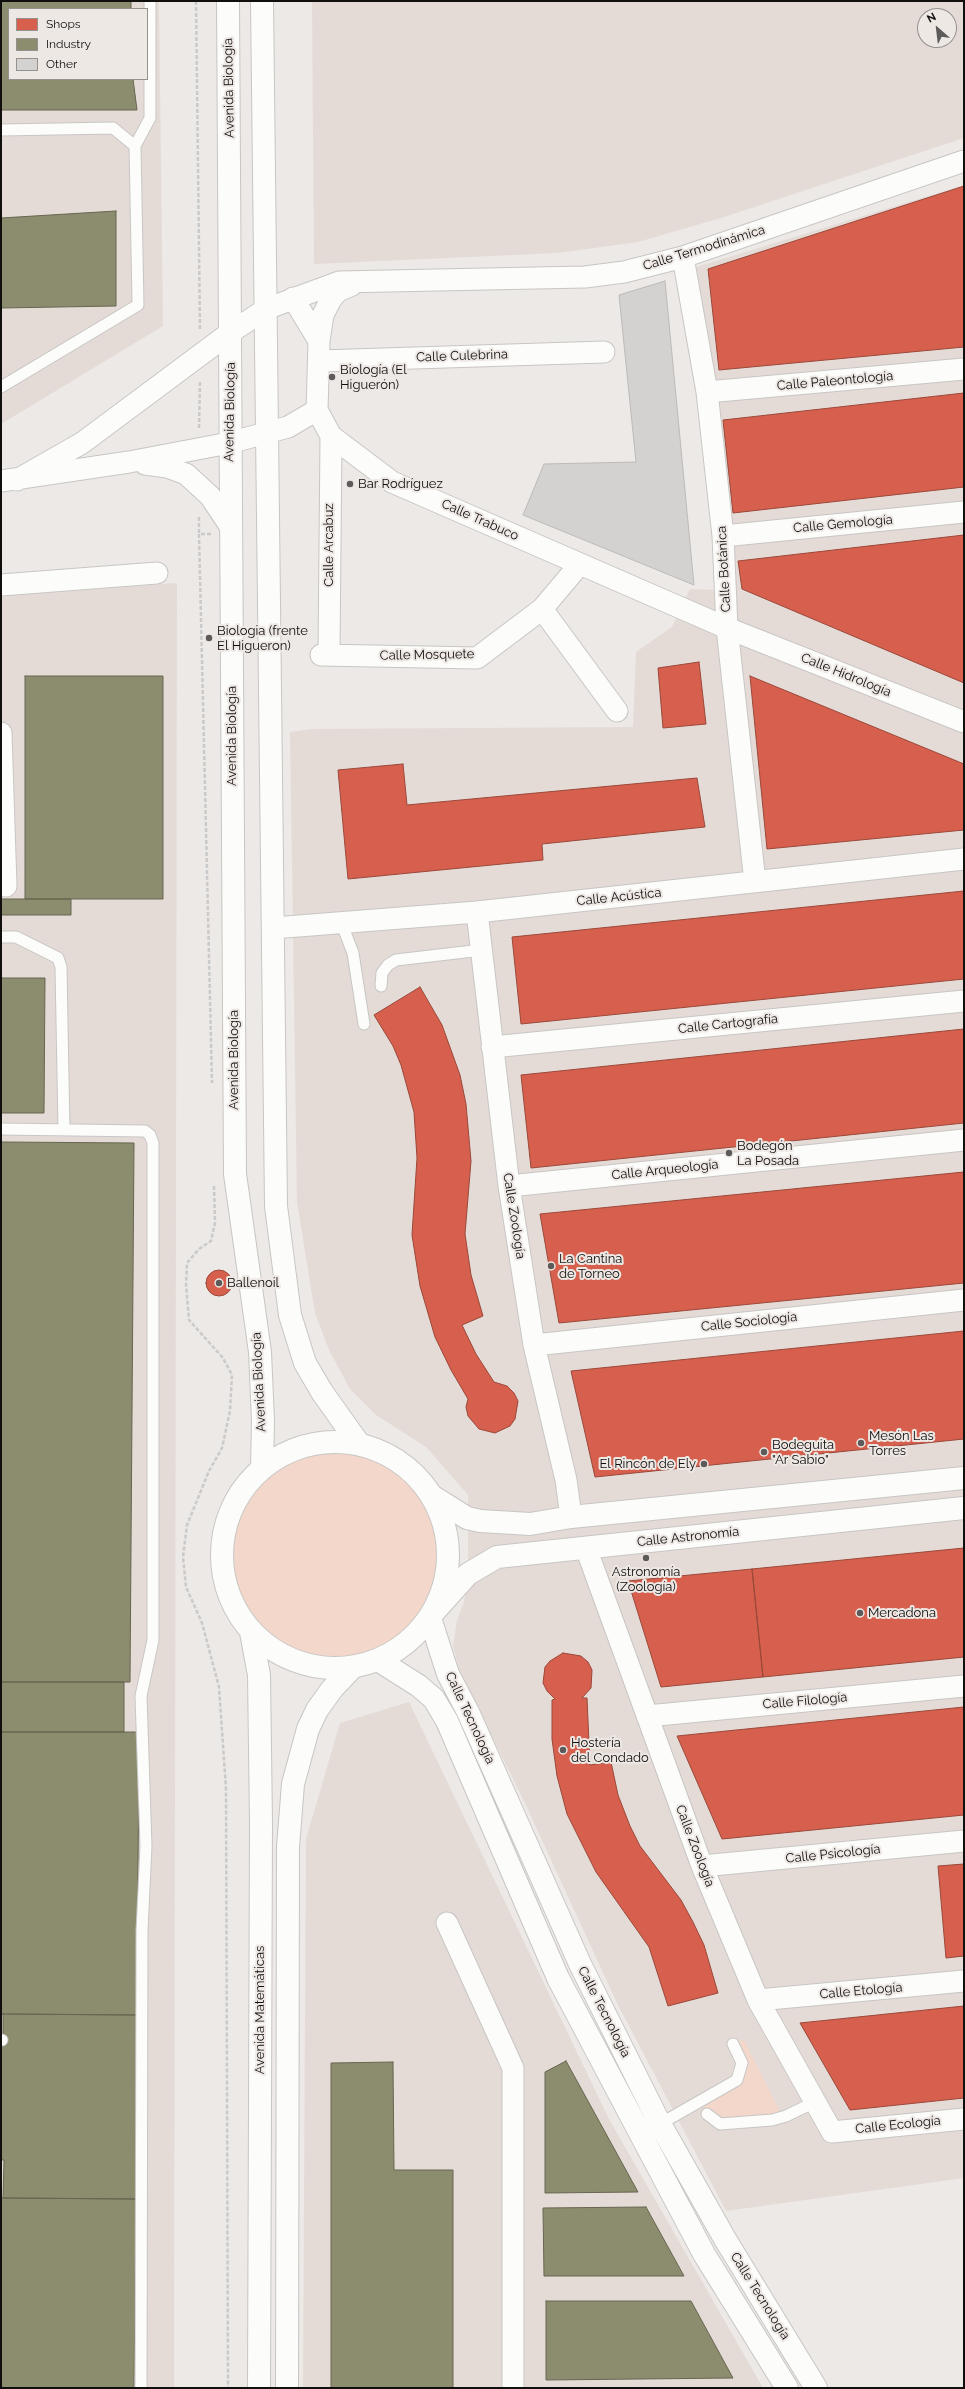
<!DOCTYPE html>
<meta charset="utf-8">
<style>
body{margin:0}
#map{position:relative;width:965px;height:2389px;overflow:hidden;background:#ece9e7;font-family:Raleway,sans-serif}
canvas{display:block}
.frame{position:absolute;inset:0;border:2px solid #100f0e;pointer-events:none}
.legend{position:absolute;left:8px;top:8px;width:140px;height:72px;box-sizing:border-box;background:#eee8e5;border:1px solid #95918f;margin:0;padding:5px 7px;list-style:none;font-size:12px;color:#100f0e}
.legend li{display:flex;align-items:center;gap:8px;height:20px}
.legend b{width:20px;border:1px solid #95918f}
.north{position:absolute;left:917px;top:8px;width:40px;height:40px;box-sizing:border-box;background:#eee8e5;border:1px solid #95918f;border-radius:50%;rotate:332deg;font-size:11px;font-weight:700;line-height:16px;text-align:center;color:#100f0e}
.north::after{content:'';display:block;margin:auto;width:14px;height:18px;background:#5d5b5a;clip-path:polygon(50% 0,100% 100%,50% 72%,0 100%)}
</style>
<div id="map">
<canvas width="965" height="2389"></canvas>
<div class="frame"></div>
<ul class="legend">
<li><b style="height:11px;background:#d6604d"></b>Shops</li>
<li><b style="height:11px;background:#8c8c6e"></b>Industry</li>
<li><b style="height:11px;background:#d4d2d1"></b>Other</li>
</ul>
<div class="north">N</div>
</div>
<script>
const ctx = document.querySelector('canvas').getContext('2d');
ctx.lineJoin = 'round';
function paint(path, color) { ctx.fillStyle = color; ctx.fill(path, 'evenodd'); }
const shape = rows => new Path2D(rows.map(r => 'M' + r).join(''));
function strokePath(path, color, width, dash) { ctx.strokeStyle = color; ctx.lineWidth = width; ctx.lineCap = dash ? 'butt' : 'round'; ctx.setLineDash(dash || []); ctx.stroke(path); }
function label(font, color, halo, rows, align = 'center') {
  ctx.font = font + ' Raleway,sans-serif'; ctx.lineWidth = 4; ctx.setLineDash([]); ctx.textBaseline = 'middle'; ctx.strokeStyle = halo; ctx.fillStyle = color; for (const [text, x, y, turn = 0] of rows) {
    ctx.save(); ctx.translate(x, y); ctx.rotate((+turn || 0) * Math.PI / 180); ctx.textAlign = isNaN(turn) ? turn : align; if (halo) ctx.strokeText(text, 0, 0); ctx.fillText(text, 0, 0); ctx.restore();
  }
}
const built = shape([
 [1,1,159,1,163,326,1,424],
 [9,9,147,9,147,79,9,79],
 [312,1,964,1,964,138,721,218,638,242,558,253,314,264],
 [925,16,949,16,949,40,925,40],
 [964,185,964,2178,726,2211,617,2003,523,1799,460,1672,453,1646,457,1620,464,1602,468,1574,468,1495,426,1447,376,1415,350,1389,329,1350,315,1313,297,1202,290,732,312,729,633,727,636,652,672,627,690,589,720,590,693,268],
 [177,583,174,2388,1,2388,1,596],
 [409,1702,609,2119,763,2388,303,2388,306,1839,340,1723]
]);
const green = shape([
 '222 1555a113 113 0 1 1 226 0a113 113 0 1 1-226 0Z',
 [744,2040,783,2117,720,2124,710,2118,700,2102,740,2073,733,2044]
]);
const shops = shape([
 [964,186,964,347,719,370,708,269,964,186],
 [964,393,964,487,733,513,723,420,964,393],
 [964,535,964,683,742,589,738,561,964,535],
 [699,662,706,724,663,728,658,668,699,662],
 [750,676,964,764,964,830,767,849,750,676],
 [403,764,407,805,697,778,705,827,542,844,543,860,348,879,338,770,403,764],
 [964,891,964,979,521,1024,512,937,964,891],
 [420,987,442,1025,460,1075,466,1104,471,1161,465,1234,471,1275,483,1316,462,1325,476,1354,494,1382,507,1386,514,1393,518,1401,515,1419,510,1426,495,1433,479,1429,468,1416,466,1407,468,1399,451,1370,435,1337,420,1286,412,1235,417,1158,414,1112,401,1065,393,1046,374,1015,420,987],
 [964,1029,964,1123,531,1168,521,1075,964,1029],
 [964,1172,964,1283,559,1323,540,1214,964,1172],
 '206 1283a13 13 0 1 1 26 0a13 13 0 1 1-26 0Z',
 [964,1331,964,1439,595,1477,571,1371,964,1331],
 [964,1548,964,1657,763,1677,752,1569,964,1548],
 [752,1569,763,1677,661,1687,628,1581,752,1569],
 [563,1653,581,1656,588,1662,592,1670,591,1688,582,1698,587,1698,590,1765,611,1762,618,1795,630,1826,640,1846,681,1900,693,1922,704,1945,718,1993,668,2006,649,1947,596,1872,567,1814,557,1776,552,1739,552,1700,555,1699,547,1691,543,1683,545,1667,550,1661,563,1653],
 [964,1707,964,1815,722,1839,677,1736,964,1707],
 [964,1864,964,1956,946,1958,938,1866,964,1864],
 [964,2006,964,2098,850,2110,800,2023,964,2006]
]);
const industry = shape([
 [1,1,131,1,131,9,9,9,9,79,133,79,137,110,1,110,1,1],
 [116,211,116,306,1,308,1,218,116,211],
 [25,676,163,676,163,899,25,899,25,676],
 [1,899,71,899,71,915,1,915,1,899],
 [1,978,45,978,44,1113,1,1113,1,978],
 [1,1142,134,1143,130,1682,1,1682,1,1142],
 [1,1682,124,1682,124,1732,1,1732,1,1682],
 [1,1732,139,1732,137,2015,1,2014,1,1732],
 [3,2014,137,2015,136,2199,3,2198,4,2160,1,2160,1,2046,3,2046,3,2014],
 [566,2061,638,2192,545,2193,545,2072,566,2061],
 [393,2062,394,2170,453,2170,453,2388,331,2388,331,2063,393,2062],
 [1,2198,136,2199,134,2388,1,2388,1,2198],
 [646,2207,684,2276,544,2276,543,2208,646,2207],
 [546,2301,691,2301,733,2378,546,2380,546,2301]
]);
const building = shape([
 [665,281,694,585,523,515,544,464,636,462,619,295,665,281]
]);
const path = shape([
 [196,1,200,330],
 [199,428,200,381],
 [199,517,199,534],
 [211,534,199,534,212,1083],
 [214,1186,215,1223,211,1241,199,1249,187,1263,186,1285,189,1320,223,1358,232,1375,230,1411,222,1448,209,1471,187,1525,183,1557,186,1587,202,1623,219,1687,226,1789,228,2388]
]);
const lane = shape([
 [1,130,113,128,135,146,138,305,1,387],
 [135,146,150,118,150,1],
 [341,922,353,953,364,1024],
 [1,937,16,937,58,958,61,967,64,1130],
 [381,986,382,973,388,965,396,960,482,950],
 [1,1129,145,1131,150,1135,153,1143,153,1640,141,1696,146,1846,142,1931,141,2388],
 [1,2040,2,2040],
 [707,2114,720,2124,772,2120,786,2116,815,2102],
 [660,2124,737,2080,742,2063,733,2044]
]);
const street = shape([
 [683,257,707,392,723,536,727,628,755,882],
 [352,285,338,291,331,299,323,315,319,341,317,410,331,436,392,482,727,628,964,722],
 [293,298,319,341],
 [320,361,604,352],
 [707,392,964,369],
 [145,464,167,467,186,474,210,496,230,526],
 [17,480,82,443,231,332,266,309,339,282,585,277,624,272,683,257,964,161],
 [1,481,129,462,229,443,288,427,317,410],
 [723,536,964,512],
 [1,585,157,573],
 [542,609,617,711],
 [321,655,477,658,542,609,580,564],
 [329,655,331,436],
 [1,733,6,886],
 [477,912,509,1186,534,1345,566,1480,571,1517],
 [273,928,477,912,964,859],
 [492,1047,964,1001],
 [509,1186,964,1140],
 [534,1345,964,1300],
 [586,1548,702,1866,758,2000,832,2132,964,2119],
 [647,1716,964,1686],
 [702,1866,964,1841],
 [447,1923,513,2068,513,2388],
 [758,2000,964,1981]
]);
const secondary = shape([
 [432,1496,467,1518,480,1521,530,1524,571,1517,964,1478],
 [433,1613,468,1574,497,1557,964,1508]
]);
const primary = shape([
 [228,1,235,1174,260,1352,263,1421,262,1469],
 [262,1,276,1206,290,1315,305,1363,322,1392,359,1444],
 '222 1555a113 113 0 1 1 226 0a113 113 0 1 1-226 0Z',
 [430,1618,448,1674,468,1712,580,1964,660,2124,725,2239,816,2388],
 [251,1632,259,1675,261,1823,259,2388],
 [378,1660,419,1686,434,1699,447,1721,558,1978,704,2254,787,2388],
 [287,2388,288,1847,293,1784,308,1729,317,1710,332,1689,352,1668]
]);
const markers = [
 [332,377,4,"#5d5b5a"],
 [350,484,4,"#5d5b5a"],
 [209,638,4,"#5d5b5a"],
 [729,1153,4,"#5d5b5a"],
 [551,1266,4,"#5d5b5a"],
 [219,1283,4,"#5d5b5a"],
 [861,1443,4,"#5d5b5a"],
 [764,1452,4,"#5d5b5a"],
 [704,1464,4,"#5d5b5a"],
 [646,1558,4,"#5d5b5a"],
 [860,1613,4,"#5d5b5a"],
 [563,1750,4,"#5d5b5a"]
];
const streetNames = [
 ["Avenida Biología",229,88,-91],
 ["Calle Termodinámica",704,248,-17],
 ["Calle Culebrina",462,356,-2],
 ["Calle Paleontología",835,381,-5],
 ["Avenida Biología",230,412,-89],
 ["Calle Trabuco",480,520,24],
 ["Calle Gemología",843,524,-5],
 ["Calle Arcabuz",329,545,-90],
 ["Calle Botánica",724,569,-93],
 ["Calle Mosquete",427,655,-1],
 ["Calle Hidrología",846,675,22],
 ["Avenida Biología",232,736,-90],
 ["Calle Acústica",619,897,-6],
 ["Calle Cartografía",728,1024,-6],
 ["Avenida Biología",234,1060,-90],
 ["Calle Arqueología",665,1170,-6],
 ["Calle Zoología",514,1216,81],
 ["Calle Sociología",749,1322,-6],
 ["Avenida Biología",259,1382,-93],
 ["Calle Astronomía",688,1537,-6],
 ["Calle Filología",805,1701,-5],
 ["Calle Tecnología",470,1718,65],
 ["Calle Zoología",695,1846,69],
 ["Calle Psicología",833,1854,-6],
 ["Calle Etología",861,1991,-5],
 ["Avenida Matemáticas",260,2010,-90],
 ["Calle Tecnología",604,2012,63],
 ["Calle Ecología",898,2125,-6],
 ["Calle Tecnología",760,2296,58]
];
const poiNames = [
 ["Biología (El",340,370],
 ["Higuerón)",340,385],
 ["Bar Rodríguez",358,484],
 ["Biologia (frente",217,631],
 ["El Higueron)",217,646],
 ["Bodegón",737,1146],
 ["La Posada",737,1161],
 ["La Cantina",559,1259],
 ["de Torneo",559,1274],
 ["Ballenoil",227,1283],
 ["Mesón Las",869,1436],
 ["Torres",869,1451],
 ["Bodeguita",772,1445],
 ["\"Ar Sabio\"",772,1460],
 ["El Rincón de Ely",696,1464,"right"],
 ["Astronomía",646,1572,"center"],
 ["(Zoología)",646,1587,"center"],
 ["Mercadona",868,1613],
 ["Hostería",571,1743],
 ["del Condado",571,1758]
];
paint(built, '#e4dbd7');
paint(green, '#f2d7ca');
paint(shops, '#d6604d');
strokePath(shops, '#9b483a', 1);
paint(industry, '#8c8c6e');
strokePath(industry, '#676651', 1);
paint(building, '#d4d2d1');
strokePath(building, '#bcbab8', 1);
strokePath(lane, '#c8c6c4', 13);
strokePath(street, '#c8c6c4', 23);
strokePath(secondary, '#c8c6c4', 24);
strokePath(primary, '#c8c6c4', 24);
strokePath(path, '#cacaca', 2.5, [4, 2]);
strokePath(lane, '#fcfcfb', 11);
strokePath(street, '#fcfcfb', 21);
strokePath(secondary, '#fcfcfb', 22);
strokePath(primary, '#fcfcfb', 22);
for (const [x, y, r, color] of markers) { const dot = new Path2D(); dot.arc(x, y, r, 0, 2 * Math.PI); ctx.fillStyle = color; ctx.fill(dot); strokePath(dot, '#eee8e5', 1.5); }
label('13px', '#100f0e', '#eee8e5', streetNames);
label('13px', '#100f0e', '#eee8e5', poiNames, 'left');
</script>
